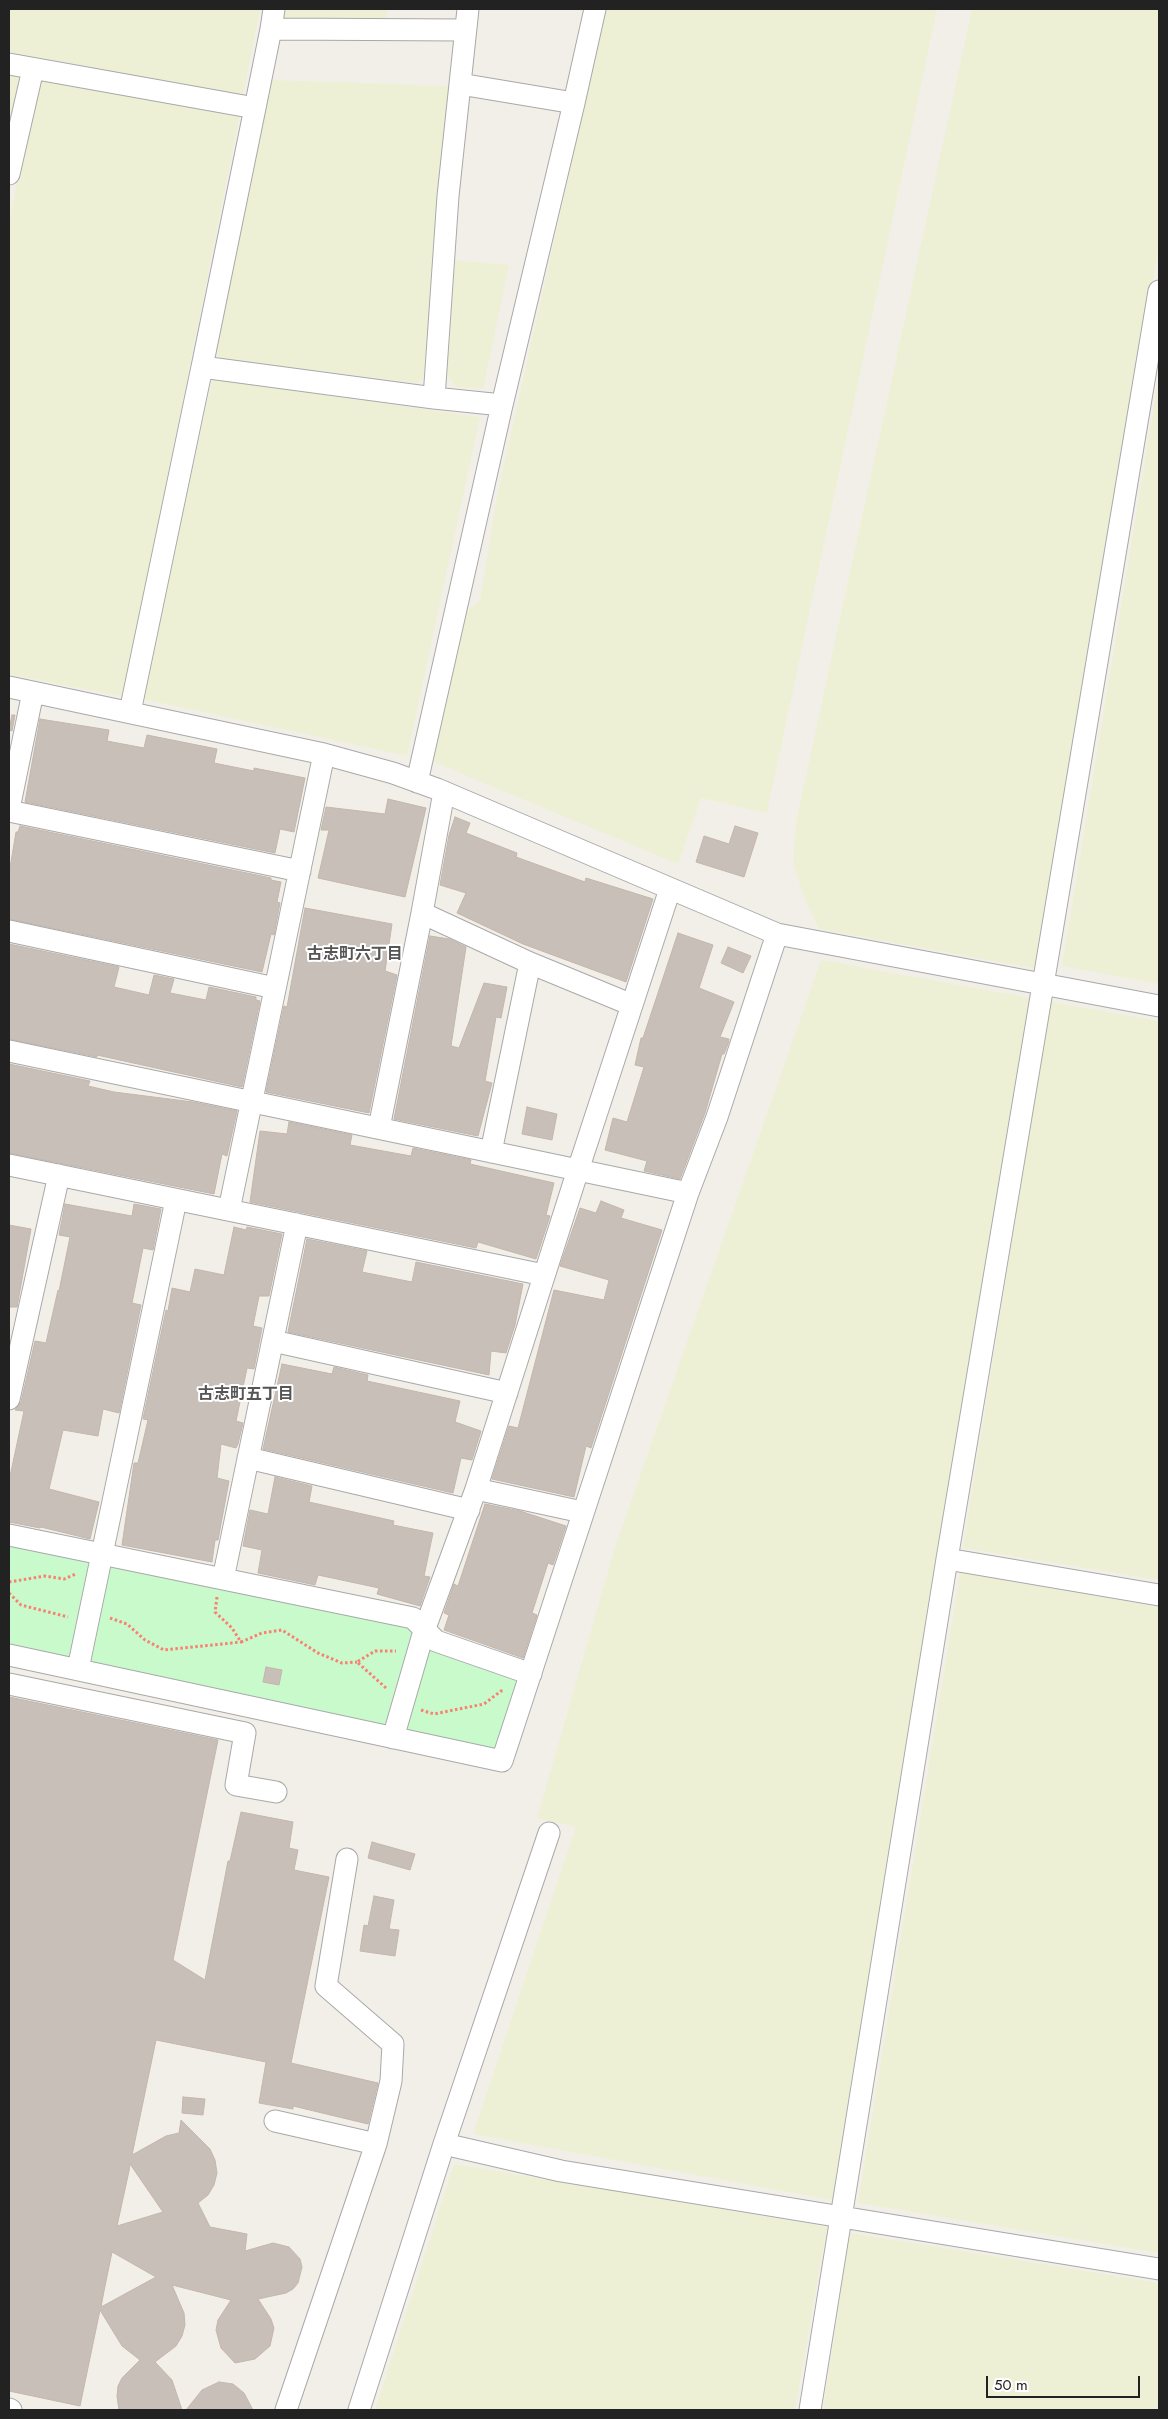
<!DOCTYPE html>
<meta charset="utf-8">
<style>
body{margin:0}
#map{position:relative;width:1168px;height:2419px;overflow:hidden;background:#f2efe9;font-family:Jost,sans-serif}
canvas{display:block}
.frame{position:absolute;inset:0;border:10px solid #222;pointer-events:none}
.scale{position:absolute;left:986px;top:2376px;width:154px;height:22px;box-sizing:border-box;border:2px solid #222;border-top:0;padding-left:6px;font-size:15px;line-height:18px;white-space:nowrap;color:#222;-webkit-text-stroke:4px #fff;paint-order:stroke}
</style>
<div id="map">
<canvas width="1168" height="2419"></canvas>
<div class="frame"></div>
<div class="scale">50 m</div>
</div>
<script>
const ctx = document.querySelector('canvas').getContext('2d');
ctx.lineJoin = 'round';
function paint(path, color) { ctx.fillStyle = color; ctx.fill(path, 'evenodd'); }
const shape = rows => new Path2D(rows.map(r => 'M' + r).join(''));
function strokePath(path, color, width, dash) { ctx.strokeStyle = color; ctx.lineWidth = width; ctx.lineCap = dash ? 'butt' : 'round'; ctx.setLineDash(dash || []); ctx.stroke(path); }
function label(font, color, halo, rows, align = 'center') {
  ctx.font = font + ' Jost,"Noto Sans JP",sans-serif'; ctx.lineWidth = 4; ctx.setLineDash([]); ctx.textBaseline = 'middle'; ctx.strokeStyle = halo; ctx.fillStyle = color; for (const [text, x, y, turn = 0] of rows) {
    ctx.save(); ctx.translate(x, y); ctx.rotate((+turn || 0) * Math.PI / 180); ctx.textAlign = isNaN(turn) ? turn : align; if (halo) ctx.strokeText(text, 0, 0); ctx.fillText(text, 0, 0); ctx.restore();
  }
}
const farmland = shape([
 [9,9,260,9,243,95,9,52],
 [282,9,388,9,386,23,286,20,281,15],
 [606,9,937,9,767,813,701,798,678,864,431,761,465,613,480,600,497,496],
 [972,9,1159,9,1159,244,1038,969,819,929,805,900,793,863,796,822],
 [9,72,25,75,9,151],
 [38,76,240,113,124,697,9,674,9,223],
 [271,80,450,86,423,379,418,383,220,359,216,350],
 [455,260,509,265,483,389,456,387,447,375],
 [1159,375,1159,984,1062,966],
 [212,379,480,417,407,756,143,699],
 [821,960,1030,998,832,2200,473,2134,576,1827,537,1818,615,1547],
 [1050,1002,1159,1021,1159,1580,963,1548],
 [960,1573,1159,1607,1159,2253,858,2203],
 [454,2164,827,2227,795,2410,375,2410],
 [850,2233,1159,2283,1159,2410,823,2410]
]);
const park = shape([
 [9,1537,412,1627,539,1682,508,1769,9,1664]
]);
const building = shape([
 [12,715,15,715,12,731,9,730,12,715],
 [40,719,109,730,107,741,144,748,147,735,217,749,214,763,254,771,254,768,305,778,294,832,280,829,275,853,25,802,40,719],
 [388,799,426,808,405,897,318,878,329,830,321,830,326,807,385,814,388,799],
 [455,817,470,823,466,833,517,853,516,857,585,882,586,878,653,899,626,982,523,944,457,913,466,893,440,885,449,835,455,817],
 [20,826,271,878,271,880,281,882,277,902,280,903,274,935,271,934,262,972,9,919,9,874,16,832,18,832,20,826],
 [735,826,758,833,744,877,696,862,704,836,729,844,735,826],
 [305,908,392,924,385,971,397,975,369,1113,266,1092,284,1006,287,1007,305,908],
 [678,933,713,945,699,988,734,1002,720,1037,729,1039,728,1044,724,1054,722,1054,705,1113,680,1179,644,1171,647,1161,605,1150,613,1118,627,1122,644,1067,635,1065,641,1038,643,1038,678,933],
 [430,936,449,939,466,947,451,1046,459,1048,484,983,507,987,501,1018,496,1017,485,1081,492,1083,478,1136,394,1119,430,936],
 [9,944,119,967,114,987,149,995,154,975,174,979,170,993,206,1000,209,987,256,997,256,1000,260,1001,242,1087,97,1055,97,1057,9,1039,9,944],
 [728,947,751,956,743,973,721,963,728,947],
 [9,1064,90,1081,88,1086,114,1092,193,1102,237,1111,227,1156,222,1154,214,1194,9,1153,9,1064],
 [527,1107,557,1114,552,1140,522,1134,527,1107],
 [289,1122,352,1135,350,1145,411,1156,413,1148,471,1160,470,1164,554,1183,546,1215,550,1216,536,1259,478,1242,476,1248,250,1202,260,1131,287,1134,289,1122],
 [601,1201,624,1210,621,1218,662,1230,591,1448,586,1446,574,1497,492,1479,509,1426,518,1428,554,1290,604,1300,609,1280,560,1266,580,1208,596,1213,601,1201],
 [65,1204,132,1216,134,1204,161,1209,153,1250,143,1248,132,1303,141,1305,119,1413,103,1409,98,1436,63,1430,49,1489,99,1502,90,1539,41,1527,40,1528,9,1522,9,1481,24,1411,15,1410,21,1402,35,1341,46,1343,58,1290,59,1291,70,1237,59,1235,65,1204],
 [9,1225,31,1229,17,1307,9,1307,9,1225],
 [234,1227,246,1230,247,1227,282,1234,269,1296,259,1296,253,1326,262,1328,254,1369,247,1368,236,1421,243,1423,238,1444,236,1448,221,1444,217,1478,229,1481,218,1540,215,1540,212,1562,122,1545,134,1463,138,1463,148,1420,143,1419,166,1310,168,1311,172,1288,190,1292,195,1269,224,1275,234,1227],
 [307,1239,367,1251,362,1272,412,1282,416,1262,523,1284,515,1325,506,1353,491,1351,489,1375,288,1332,307,1239],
 [282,1364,332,1374,334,1367,368,1375,367,1381,460,1401,455,1422,481,1431,472,1460,461,1458,453,1493,263,1449,282,1364],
 [275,1477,312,1486,309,1502,394,1521,393,1525,433,1533,424,1576,430,1577,420,1606,377,1594,379,1588,318,1575,315,1585,258,1573,262,1550,243,1546,250,1510,268,1514,275,1477],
 [485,1504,520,1511,566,1526,553,1565,548,1563,532,1613,537,1615,523,1658,444,1630,449,1615,444,1613,454,1584,458,1586,485,1504],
 [266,1667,282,1670,279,1685,263,1682,266,1667],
 [9,1697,218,1740,173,1960,205,1980,228,1861,230,1861,241,1812,293,1822,289,1848,298,1850,294,1870,329,1877,291,2063,378,2083,368,2124,293,2106,293,2109,259,2103,266,2062,156,2040,132,2155,166,2136,179,2133,181,2120,210,2149,215,2160,217,2173,214,2185,208,2195,198,2203,210,2227,247,2234,245,2251,273,2243,289,2247,300,2259,302,2267,298,2283,293,2289,286,2293,258,2299,271,2319,274,2328,270,2346,255,2359,235,2363,221,2348,216,2330,218,2320,231,2300,172,2285,184,2313,185,2325,182,2336,176,2346,155,2362,172,2380,182,2410,119,2410,117,2396,118,2386,122,2378,140,2360,122,2346,100,2310,80,2406,9,2391,9,1697],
 [130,2164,163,2212,117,2226,129,2171,130,2164],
 [112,2252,156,2277,101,2307,104,2291,112,2252],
 [372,1842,415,1854,410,1870,368,1858,372,1842],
 [374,1896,394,1900,389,1929,399,1930,395,1956,360,1951,364,1925,368,1926,374,1896],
 [183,2097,205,2099,203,2115,182,2113,183,2097],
 [219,2382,233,2384,244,2393,253,2410,186,2410,202,2390,219,2382]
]);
const path = shape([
 [9,1582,45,1576,64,1579,76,1574],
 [9,1593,21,1605,68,1617],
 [217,1597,215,1612,232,1628,241,1642,262,1633,282,1630,318,1653,342,1663,357,1662],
 [110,1618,127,1624,145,1640,164,1650,241,1642],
 [386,1688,357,1662,375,1651,396,1651],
 [421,1710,434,1714,484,1704,501,1691,504,1691]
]);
const minor = shape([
 [468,9,460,84,574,103,595,9],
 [271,29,274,9],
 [9,64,255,108,271,29,465,30],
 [460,84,448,196,434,398,502,405,574,103],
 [255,108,202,367,434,398],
 [9,174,33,69],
 [9,687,324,754,393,773,437,789,777,934,1159,1006],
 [130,712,202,367],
 [417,782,502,405],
 [9,809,33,692],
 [9,811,300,871],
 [422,913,444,792],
 [9,931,275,988],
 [9,1051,688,1193],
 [379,1128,422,913,530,963],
 [491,1152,530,963,632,1005],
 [9,1165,544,1275],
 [229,1210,324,754],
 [273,1341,507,1393],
 [9,1399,59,1175],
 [248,1458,469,1510],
 [582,1512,476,1489,578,1170,670,889],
 [9,1535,413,1618,436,1641,531,1674],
 [947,1559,1159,1595],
 [223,1579,297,1224],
 [9,1655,502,1761,688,1193,717,1117,777,934],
 [78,1669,176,1200],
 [9,1684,245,1733,236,1785,276,1792],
 [393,1738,424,1631,476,1489],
 [275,2121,376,2144],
 [444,2144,561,2171,1159,2269],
 [9,2409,11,2410],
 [286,2410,376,2144,391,2081,393,2044,326,1986,347,1859],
 [359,2410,444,2144,549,1833],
 [810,2410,947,1559,1159,291]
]);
const neighbourhoodNames = [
 ["古志町六丁目",355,955],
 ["古志町五丁目",246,1395]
];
paint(farmland, '#eef0d5');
paint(park, '#c8facc');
paint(building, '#c7bfb8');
strokePath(building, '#c4b6ab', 1);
strokePath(minor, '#a9a9a9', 23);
strokePath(path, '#fa8072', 3, [2.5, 2.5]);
strokePath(minor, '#fff', 21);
label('bold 16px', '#555', '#fff', neighbourhoodNames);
</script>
